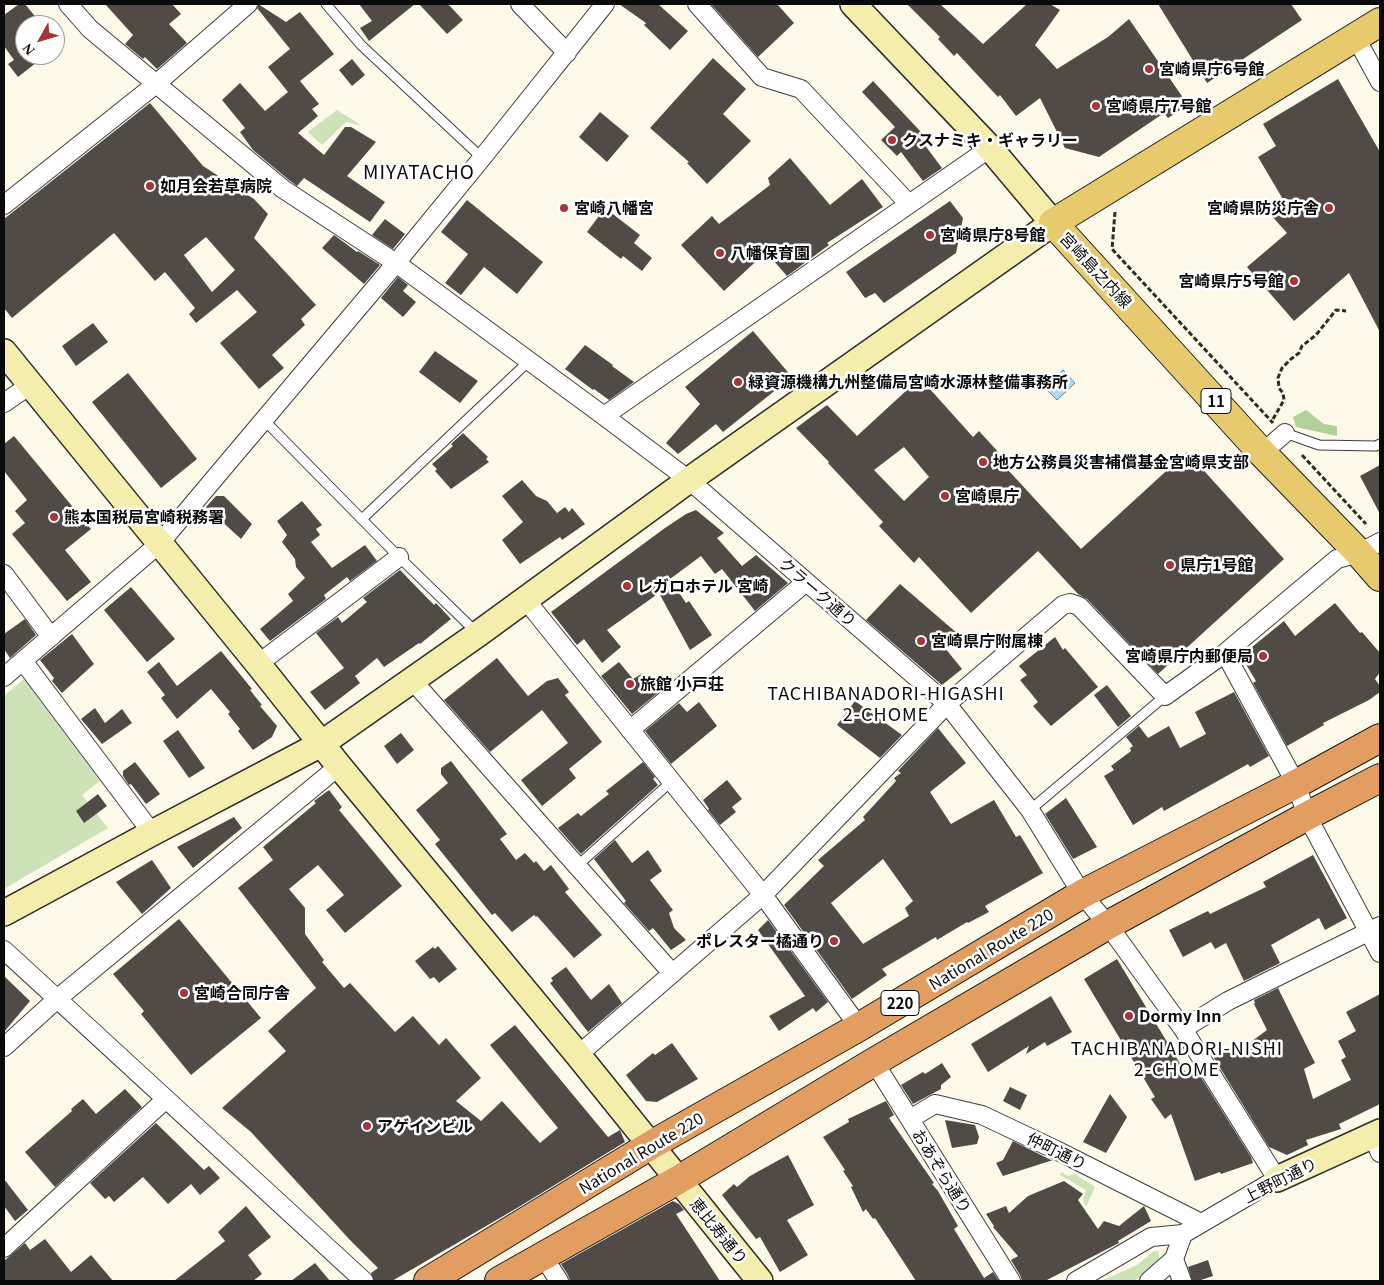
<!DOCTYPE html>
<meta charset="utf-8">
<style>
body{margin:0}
#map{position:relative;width:1384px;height:1285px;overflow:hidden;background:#fcf9e9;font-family:Georgia,serif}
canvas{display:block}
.frame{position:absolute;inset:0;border:5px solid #0a0a0a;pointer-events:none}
.north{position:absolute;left:15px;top:15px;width:50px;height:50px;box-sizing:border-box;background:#fff;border:1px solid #9d9d9d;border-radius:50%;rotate:231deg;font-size:14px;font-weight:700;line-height:20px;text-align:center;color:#0a0a0a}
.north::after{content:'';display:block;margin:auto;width:18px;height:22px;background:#a83439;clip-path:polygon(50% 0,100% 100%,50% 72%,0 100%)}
</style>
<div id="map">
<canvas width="1384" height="1285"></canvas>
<div class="frame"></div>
<div class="north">N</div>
</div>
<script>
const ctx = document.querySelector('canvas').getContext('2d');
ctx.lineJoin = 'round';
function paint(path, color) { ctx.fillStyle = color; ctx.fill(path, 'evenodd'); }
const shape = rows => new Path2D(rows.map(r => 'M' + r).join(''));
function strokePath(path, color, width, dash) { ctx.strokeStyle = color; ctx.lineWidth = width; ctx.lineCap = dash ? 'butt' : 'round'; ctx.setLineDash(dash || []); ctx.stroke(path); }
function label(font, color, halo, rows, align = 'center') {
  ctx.font = font + ' Georgia,"Noto Sans JP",serif'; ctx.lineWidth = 5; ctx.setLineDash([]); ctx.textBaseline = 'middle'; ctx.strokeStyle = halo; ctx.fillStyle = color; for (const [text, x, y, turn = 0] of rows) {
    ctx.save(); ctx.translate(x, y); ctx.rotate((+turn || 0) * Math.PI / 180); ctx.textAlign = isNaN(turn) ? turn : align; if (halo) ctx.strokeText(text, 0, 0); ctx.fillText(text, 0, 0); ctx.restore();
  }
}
const green = shape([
 [337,110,362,126,346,122,322,145,308,132],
 [24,679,100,781,82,795,108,828,4,889,4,696],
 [1062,1172,1068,1176,1075,1174,1095,1187,1086,1207,1083,1200,1086,1190,1060,1175],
 [1154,1251,1159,1251,1159,1260,1134,1281,1101,1281,1137,1265]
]);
const forest = shape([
 [1306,410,1324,424,1337,426,1337,436,1296,427,1293,417]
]);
const water = shape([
 [1063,370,1075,383,1057,400,1045,388,1063,370]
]);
const building = shape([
 [19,4,25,4,42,25,25,25,25,55,46,55,18,77,8,64,14,60,4,46,4,15],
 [105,4,172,4,181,14,169,24,187,43,157,69,145,57,143,59,125,44,133,35],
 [258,4,286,22,300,12,334,54,300,81,319,104,312,109,318,116,298,133,324,155,345,127,351,127,376,142,347,176,385,202,370,222,304,178,297,186,289,180,253,150,240,132,245,128,222,100,240,83,265,111,288,92,268,67,290,49,257,8],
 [359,4,415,4,369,41,360,28,372,21],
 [419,4,448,4,463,20,447,34],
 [619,4,658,4,688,31,670,50,644,25,646,23],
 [711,4,777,4,794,23,758,57],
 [907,4,940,4,983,44,1027,4,1050,4,1060,10,1035,45,1057,69,1108,37,1129,19,1188,105,1168,118,1164,113,1099,157,1065,148,1040,98,1016,116,1000,95,998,97,957,53,954,56,938,39,940,37],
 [1158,4,1291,4,1302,20,1207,83],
 [713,58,746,89,723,114,751,141,707,184,687,163,689,162,650,128],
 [352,59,365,75,352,86,339,70],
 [1338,79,1380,152,1380,332,1349,273,1294,321,1247,267,1287,233,1270,214,1284,201,1258,157,1276,146,1263,124],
 [873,81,921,132,918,136,942,168,923,181,901,152,897,156,881,140,895,127,862,92],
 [150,103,203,166,254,199,268,214,254,238,316,305,301,319,305,325,272,355,284,368,259,389,220,343,257,312,237,290,196,323,189,314,195,308,165,272,155,281,114,233,12,318,4,308,4,219],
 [206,237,235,270,212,292,184,255],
 [600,112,629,136,607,162,579,137],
 [790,158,830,205,862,179,883,207,827,243,829,245,787,276,766,252,724,291,681,245,712,216,719,224,770,185,768,178],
 [467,200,543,262,517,294,484,267,461,295,445,283,468,254,441,232],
 [950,201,963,218,956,253,884,303,875,293,865,298,846,272],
 [605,208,640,235,634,243,652,258,642,271,623,256,621,259,587,232],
 [385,219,405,234,393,249,372,235],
 [334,235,357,252,358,251,380,265,364,284,322,248],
 [398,277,408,285,403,291,416,302,403,317,381,298],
 [93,323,108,342,76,366,62,346],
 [753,331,792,377,723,432,716,424,678,454,666,443,700,404,685,387],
 [585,345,613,365,612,366,634,382,609,400,594,389,593,390,565,369],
 [435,351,478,381,460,403,419,372],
 [128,373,197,459,161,488,92,402],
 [920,378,973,437,979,431,1012,467,1008,470,1081,549,1187,452,1284,559,1158,674,1087,599,1078,594,1038,551,971,613,919,557,914,563,879,526,883,522,828,463,829,462,796,428,827,405,857,436],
 [904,447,929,477,904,501,874,470],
 [463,433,488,457,486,459,489,462,451,489,435,471,437,469,432,464,453,446,451,444],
 [14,436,91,529,65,550,91,582,67,601,12,534,25,523,15,511,27,500,4,471,4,444],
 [1380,465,1380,514,1360,476],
 [522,480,536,496,547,501,557,513,565,507,569,512,572,508,585,524,562,540,560,537,520,564,502,540,523,522,502,496],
 [216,496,224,496,252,524,241,539,206,507],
 [302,501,322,525,316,529,320,535,311,542,332,568,365,545,377,561,350,581,347,577,324,595,326,599,270,641,260,629,293,601,288,594,305,578,296,567,295,559,282,542,287,535,277,521],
 [696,510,724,533,717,538,742,566,756,555,788,583,755,611,722,569,715,574,701,556,670,579,686,603,689,601,712,635,690,650,659,593,607,630,621,647,602,663,584,639,577,645,551,612,665,528,686,514],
 [400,570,434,605,436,603,451,619,420,644,419,643,384,667,377,658,355,676,360,683,325,710,310,692,344,668,316,633,338,617,342,623,367,602,363,598],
 [900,584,958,634,945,648,962,669,942,685,866,620],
 [131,587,175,639,147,662,104,610],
 [1335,603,1360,633,1362,632,1380,653,1380,672,1375,679,1380,686,1380,692,1369,700,1323,723,1324,725,1287,746,1253,683,1256,681,1241,656,1284,621,1295,636],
 [25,619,36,635,10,658,4,649,4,634],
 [72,634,94,664,62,693,52,681,54,678,40,660],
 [1055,637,1063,650,1065,648,1098,687,1051,726,1033,706,1038,702,1020,680,1027,675,1019,666],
 [221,651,252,689,250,690,262,705,260,706,277,726,272,737,253,750,238,731,240,729,228,714,230,712,211,689,177,719,161,698,165,695,147,672,159,662,177,686],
 [497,658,528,696,547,681,558,678,569,692,565,695,602,742,569,769,576,778,542,806,521,780,568,743,542,710,490,752,444,700],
 [619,662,633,679,643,673,660,691,632,714,601,676],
 [1107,685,1131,716,1118,727,1094,695],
 [1234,692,1269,756,1250,767,1248,764,1164,811,1162,807,1133,825,1104,776,1114,770,1111,766,1131,751,1130,748,1133,746,1126,737,1139,726,1148,738,1169,726,1180,748,1206,734,1195,712],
 [855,701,902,735,880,758,837,725],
 [699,702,717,726,671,764,645,731,679,703,687,712],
 [95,708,105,723,122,709,132,723,102,744,81,719],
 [938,728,966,763,930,792,951,824,994,800,1016,837,1020,835,1043,873,985,906,989,912,968,923,967,922,937,940,936,937,882,969,887,975,852,999,784,905,824,866,818,860,865,820,863,817,896,781,894,778,901,773,898,771],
 [883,859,913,901,905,908,909,916,863,944,831,903],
 [178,730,205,768,189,778,163,741],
 [401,733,414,750,397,764,384,746],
 [451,761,507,834,500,839,516,860,525,853,534,863,536,861,544,871,551,865,569,889,565,892,602,935,574,958,537,916,536,917,534,915,512,932,495,913,492,915,435,844,440,840,416,810,448,783,441,774,441,768],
 [135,762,160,794,146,804,131,784,129,785,123,776,123,771],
 [643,762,655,777,653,779,658,785,581,854,558,828,578,813,581,816,609,794,606,791],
 [727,780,742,799,732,807,736,812,720,825,708,810,709,809,703,800],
 [329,790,342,807,339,810,402,886,345,933,326,910,344,895,318,865,289,889,305,908,305,934,324,960,322,962,344,988,350,983,395,1032,413,1016,439,1045,446,1038,481,1078,456,1101,481,1121,502,1101,540,1143,558,1128,490,1045,515,1025,608,1137,620,1130,625,1142,517,1208,392,1281,374,1281,371,1273,378,1268,350,1240,251,1132,222,1108,286,1051,268,1031,316,988,238,888,273,860,263,847,316,803,314,801],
 [98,794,107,806,84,823,76,811],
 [1066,798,1097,847,1073,859,1045,814],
 [234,817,242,828,193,868,177,847],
 [615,840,632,863,648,850,662,871,650,880,673,910,669,913,674,928,686,940,671,950,653,928,649,931,624,903,626,901,594,859],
 [1313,855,1347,918,1325,930,1319,918,1271,945,1280,963,1244,981,1226,943,1215,949,1211,942,1183,957,1169,930,1208,911,1210,914,1266,887,1263,882],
 [152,860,171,888,142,914,116,882],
 [179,919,261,1018,191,1075,141,1014,144,1011,113,974],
 [768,920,828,1002,816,1012,813,1008,779,1031,769,1016,805,996,758,930],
 [438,946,457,969,439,983,434,977,430,979,415,961,433,947,435,949],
 [1117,959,1187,1075,1195,1069,1197,1071,1251,1157,1253,1163,1221,1174,1220,1172,1195,1181,1171,1114,1165,1119,1151,1099,1155,1097,1084,979],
 [566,967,591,1000,609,984,622,1003,588,1032,550,983,553,981,551,978],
 [4,976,30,1001,4,1032],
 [1278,988,1315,1063,1304,1069,1313,1099,1351,1080,1341,1060,1346,1057,1338,1041,1356,1031,1346,1012,1380,994,1380,1104,1339,1124,1341,1129,1306,1140,1308,1145,1287,1155,1269,1147,1214,1058,1235,1043,1240,1050,1267,1030,1254,1004,1255,1003,1254,1000],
 [1051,996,1072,1032,1047,1046,1045,1042,1026,1054,1029,1046,988,1072,971,1044],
 [672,1043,698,1079,657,1102,646,1101,626,1075,653,1053,655,1055],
 [942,1063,951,1077,941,1085,941,1089,913,1104,901,1085,923,1072,925,1074],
 [1010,1087,1027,1095,1020,1110,1003,1101],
 [125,1089,142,1107,55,1187,25,1152,72,1111,71,1109,83,1099,96,1114],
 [1110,1094,1127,1117,1106,1153,1083,1142],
 [886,1101,894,1115,889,1118,934,1183,932,1184,938,1191,958,1226,954,1229,984,1278,993,1272,999,1281,916,1281,875,1218,873,1219,866,1209,863,1212,851,1187,853,1186,843,1171,845,1170,823,1137,849,1122,848,1119],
 [945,1120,975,1125,979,1137,977,1144,952,1148],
 [156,1123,204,1170,209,1166,220,1178,200,1195,191,1184,168,1204,143,1177,114,1202,109,1196,105,1199,90,1183],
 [1013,1141,1051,1160,1053,1160,1003,1176,996,1163,1003,1160],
 [788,1155,814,1205,787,1220,808,1255,780,1272,760,1237,756,1239,722,1195,734,1184,737,1187,750,1176],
 [4,1179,28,1210,15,1221,4,1206],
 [1064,1181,1083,1194,1078,1200,1098,1229,1104,1221,1119,1226,1144,1206,1151,1221,1118,1241,1119,1243,1045,1281,1022,1281,1020,1275,1011,1260,1018,1256,993,1227,994,1226,986,1214,1006,1206,1009,1213,1028,1196],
 [673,1201,679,1204,684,1210,676,1214,720,1281,570,1281,568,1275,561,1264],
 [246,1206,271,1237,248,1255,262,1274,253,1281,174,1281,225,1241,218,1232],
 [45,1239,71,1272,91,1255,113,1281,4,1281,4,1261,25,1243,30,1250],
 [1208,1260,1213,1276,1198,1281,1192,1281,1188,1267],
 [315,1263,330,1281,291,1281]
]);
const path = shape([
 [1115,212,1112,249,1273,423],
 [1273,419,1284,400,1283,393,1279,388,1278,378,1282,368,1291,359,1299,353,1302,346,1316,335,1336,310,1346,311],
 [1302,455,1366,524]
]);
const lane = shape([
 [326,4,361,45,482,158],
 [264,420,399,557,476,632],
 [1285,433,1319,445,1376,446,1380,444],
 [362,519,529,361],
 [1030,810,1165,696],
 [577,866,672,781]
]);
const street = shape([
 [68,4,90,29,283,189,396,263,604,416,689,480,947,704,1030,810,1082,894,1108,925,1183,1029,1277,1179,1183,1234,1174,1259,1149,1281],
 [520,4,567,53],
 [697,4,762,77,801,89,909,204],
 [1356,38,1380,82],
 [4,205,156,84,248,4],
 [4,403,30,385],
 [604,416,990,148],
 [1262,453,1285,433],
 [4,574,51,637],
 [525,599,763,895,859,1027],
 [1225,653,1296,784,1307,816,1380,953],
 [23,661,152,833],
 [258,664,399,557],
 [4,677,160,543,396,263,482,158,605,4],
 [412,680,672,973],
 [630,730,806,582],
 [4,950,364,1281],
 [1183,1029,1228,1001,1380,926],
 [4,1047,57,999,339,766],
 [578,1055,763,895,947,704,1063,605,1070,603,1079,606,1165,696,1225,653,1337,559,1359,553,1380,542],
 [874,1062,1011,1281],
 [910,1119,935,1104,982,1115,1056,1150,1201,1223],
 [1373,1136,1380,1153],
 [4,1248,166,1099],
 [543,1256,559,1281],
 [1174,1259,1182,1281],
 [1076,1281,1151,1237,1183,1234]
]);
const secondary = shape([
 [4,352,258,664,339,766,578,1055,760,1281],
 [4,913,152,833,321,744,478,634,689,480,1053,223,990,148,853,4],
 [1277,1179,1380,1132]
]);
const primary = shape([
 [1380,22,1053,223,1262,453,1359,553,1380,577]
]);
const highway = shape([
 [428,1281,651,1145,859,1027,1082,894,1296,784,1380,738],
 [499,1281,678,1180,874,1062,1108,925,1307,816,1380,778]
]);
const markers = [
 [1149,69,5,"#a83439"],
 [1096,106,5,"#a83439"],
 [892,140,5,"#a83439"],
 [150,186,5,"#a83439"],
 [564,208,5,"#a83439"],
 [1329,208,5,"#a83439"],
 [930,235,5,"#a83439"],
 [720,253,5,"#a83439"],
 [1294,281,5,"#a83439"],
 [738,382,5,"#a83439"],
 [983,462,5,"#a83439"],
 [945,496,5,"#a83439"],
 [54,517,5,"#a83439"],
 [1170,565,5,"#a83439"],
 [627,586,5,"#a83439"],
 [921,641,5,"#a83439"],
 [1263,656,5,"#a83439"],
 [630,684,5,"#a83439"],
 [834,941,5,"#a83439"],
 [184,993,5,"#a83439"],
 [1129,1016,5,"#a83439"],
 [367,1126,5,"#a83439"]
];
const shields = [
 [1216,401,30],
 [900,1003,38]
];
const shieldNames = [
 ["11",1216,401],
 ["220",900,1003]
];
const poiNames = [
 ["宮崎県庁6号館",1159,69],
 ["宮崎県庁7号館",1106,106],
 ["クスナミキ・ギャラリー",902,140],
 ["如月会若草病院",160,186],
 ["宮崎八幡宮",574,208],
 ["宮崎県防災庁舎",1319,208,"right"],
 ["宮崎県庁8号館",940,235],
 ["八幡保育園",730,253],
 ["宮崎県庁5号館",1284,281,"right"],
 ["緑資源機構九州整備局宮崎水源林整備事務所",748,382],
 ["地方公務員災害補償基金宮崎県支部",993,462],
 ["宮崎県庁",955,496],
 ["熊本国税局宮崎税務署",64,517],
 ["県庁1号館",1180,565],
 ["レガロホテル 宮崎",637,586],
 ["宮崎県庁附属棟",931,641],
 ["宮崎県庁内郵便局",1253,656,"right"],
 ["旅館 小戸荘",640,684],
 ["ポレスター橘通り",824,941,"right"],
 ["宮崎合同庁舎",194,993],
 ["Dormy Inn",1139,1016],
 ["アゲインビル",377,1126]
];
const streetNames = [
 ["宮崎島之内線",1096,270,47],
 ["クラーク通り",818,592,41],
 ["National Route 220",991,949,-31],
 ["仲町通り",1057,1151,26],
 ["National Route 220",641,1153,-31],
 ["おあぞら通り",942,1171,58],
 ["上野町通り",1280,1180,-27],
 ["恵比寿通り",719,1231,51]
];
const neighbourhoodNames = [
 ["TACHIBANADORI-HIGASHI",886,693],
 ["2-CHOME",886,714],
 ["TACHIBANADORI-NISHI",1177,1048],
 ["2-CHOME",1177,1069]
];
const quarterNames = [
 ["MIYATACHO",419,172]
];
paint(green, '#cde2b8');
paint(forest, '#b2d199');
paint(water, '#b4d8ee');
strokePath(water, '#448cbc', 1);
paint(building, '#514b48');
strokePath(lane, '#3d3d3d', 11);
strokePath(street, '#3d3d3d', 20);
strokePath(secondary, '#2c2c2c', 28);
strokePath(primary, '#1b1b1b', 30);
strokePath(highway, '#1b1b1b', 30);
strokePath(path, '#2c2c2c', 3, [5, 2.5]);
strokePath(lane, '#fff', 9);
strokePath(street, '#fff', 18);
strokePath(secondary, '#f5edac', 25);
strokePath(primary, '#e8ca6e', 28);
strokePath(highway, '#e29d61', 28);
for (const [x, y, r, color] of markers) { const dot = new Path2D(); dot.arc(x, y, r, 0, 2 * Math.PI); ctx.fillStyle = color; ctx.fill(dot); strokePath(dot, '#fff', 2); }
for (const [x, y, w] of shields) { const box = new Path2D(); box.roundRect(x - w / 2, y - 12.5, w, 25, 4); ctx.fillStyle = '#fff'; ctx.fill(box); strokePath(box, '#0a0a0a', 1); }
label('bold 15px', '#0a0a0a', null, shieldNames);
label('bold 16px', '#0a0a0a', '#fff', poiNames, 'left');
label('16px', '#0a0a0a', '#fff', streetNames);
ctx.letterSpacing = '1px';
label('18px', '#0a0a0a', '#fff', neighbourhoodNames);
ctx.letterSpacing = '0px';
ctx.letterSpacing = '1px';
label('19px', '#0a0a0a', '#fff', quarterNames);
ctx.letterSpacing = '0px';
</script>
